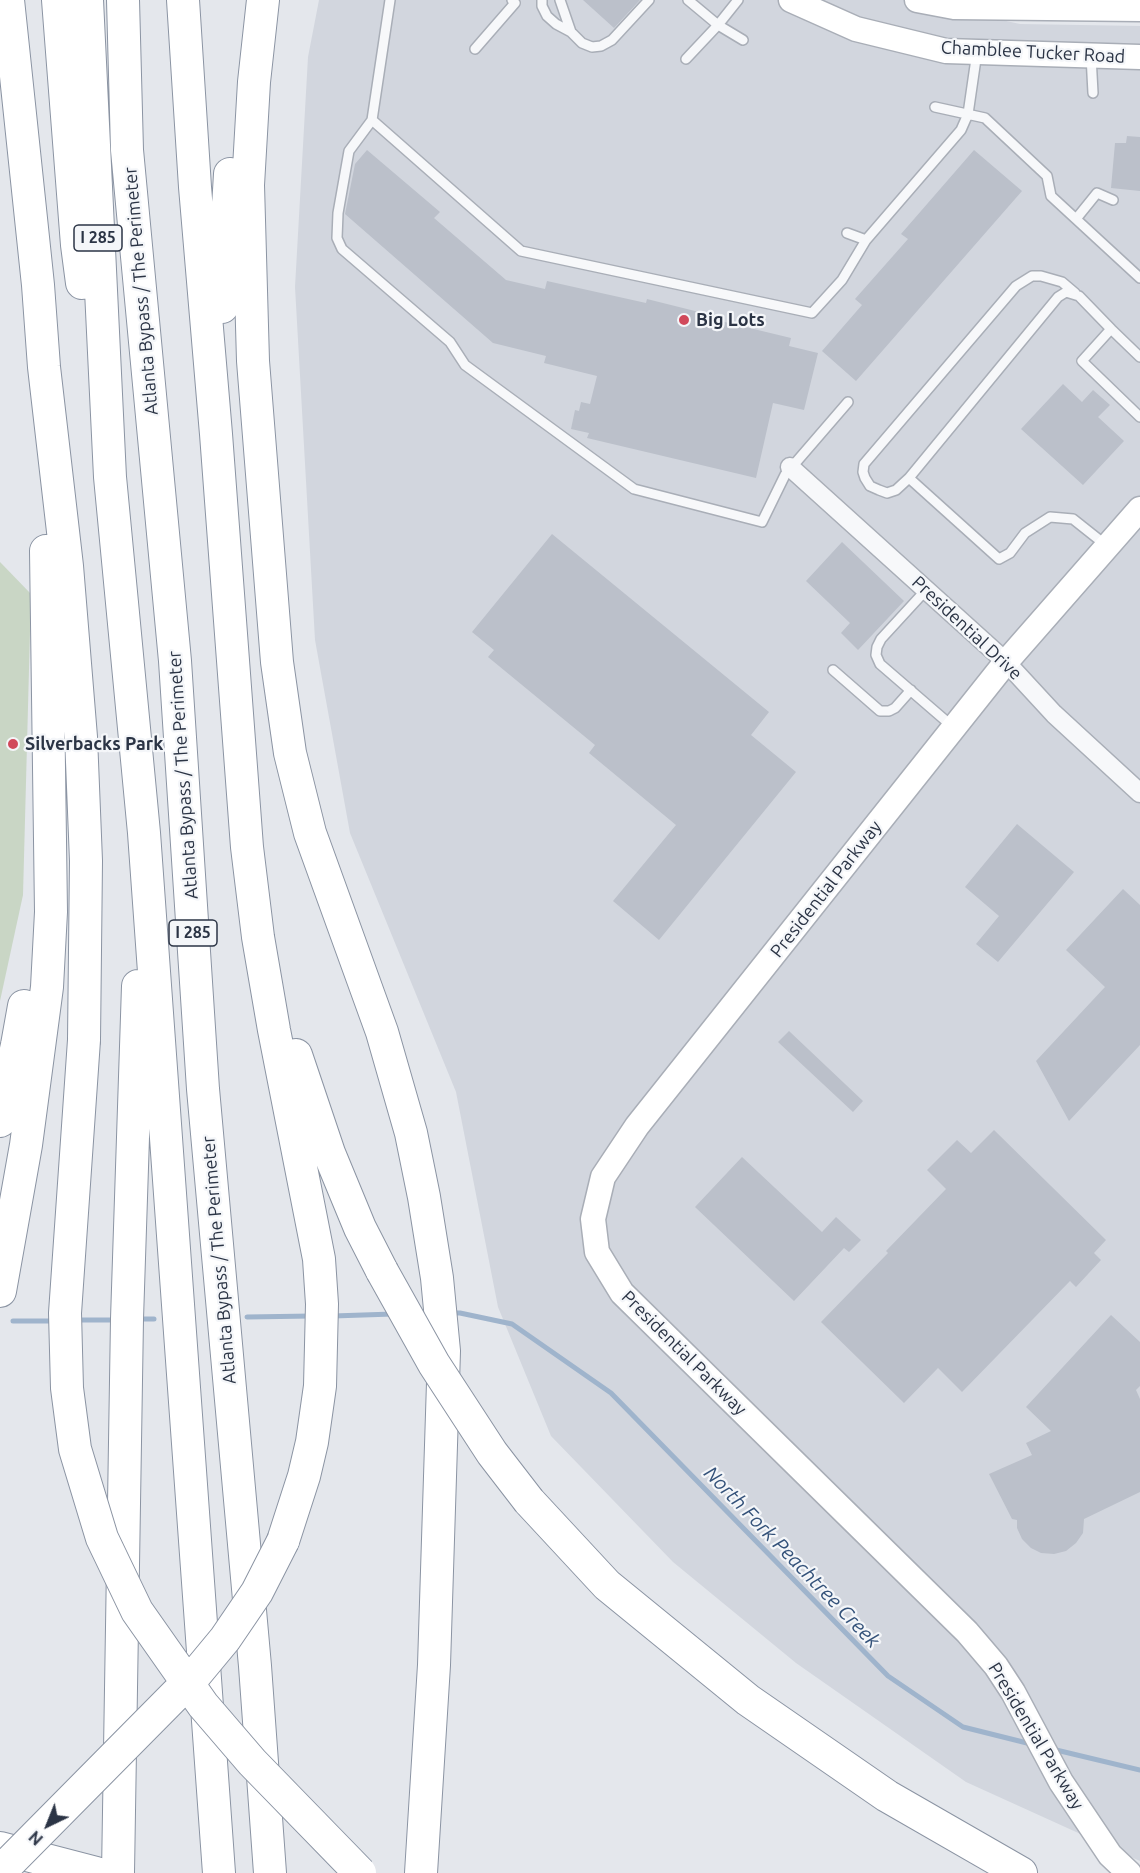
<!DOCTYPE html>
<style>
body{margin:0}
#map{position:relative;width:1140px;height:1873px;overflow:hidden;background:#e4e7ec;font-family:Ubuntu,sans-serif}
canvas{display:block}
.north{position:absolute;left:18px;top:1795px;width:60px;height:60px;-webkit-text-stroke:4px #f4f6f9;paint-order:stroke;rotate:223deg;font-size:16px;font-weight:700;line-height:24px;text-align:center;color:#2b3445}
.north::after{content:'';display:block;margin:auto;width:21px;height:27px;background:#2b3445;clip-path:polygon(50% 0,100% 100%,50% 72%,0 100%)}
</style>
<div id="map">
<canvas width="1140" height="1873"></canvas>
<div class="north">N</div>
</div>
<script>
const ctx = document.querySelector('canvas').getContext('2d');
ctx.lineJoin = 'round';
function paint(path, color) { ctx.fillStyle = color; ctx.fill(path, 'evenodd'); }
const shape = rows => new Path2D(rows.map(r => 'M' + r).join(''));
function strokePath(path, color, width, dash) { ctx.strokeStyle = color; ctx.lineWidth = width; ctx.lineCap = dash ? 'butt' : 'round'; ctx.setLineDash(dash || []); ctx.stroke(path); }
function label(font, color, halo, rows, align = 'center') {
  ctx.font = font + ' Ubuntu,sans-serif'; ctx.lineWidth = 4.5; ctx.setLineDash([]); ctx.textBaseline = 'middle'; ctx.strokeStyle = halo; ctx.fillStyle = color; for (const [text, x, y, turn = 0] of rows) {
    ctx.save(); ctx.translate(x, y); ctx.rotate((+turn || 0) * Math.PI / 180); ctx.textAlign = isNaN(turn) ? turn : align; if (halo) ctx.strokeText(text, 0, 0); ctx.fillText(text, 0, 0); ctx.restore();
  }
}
const built = shape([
 [319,0,909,0,1020,24,1140,26,1140,1861,966,1782,796,1663,673,1562,551,1436,498,1307,456,1092,350,833,315,640,295,287,308,57]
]);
const green = shape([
 [0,562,31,594,23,895,0,1001]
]);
const stream = shape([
 [452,1313,460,1313,512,1324,611,1393,888,1676,963,1727,1031,1744],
 [333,1316,393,1314],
 [247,1317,312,1316],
 [138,1319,154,1319],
 [75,1320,116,1320],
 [13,1321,56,1321],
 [1052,1749,1140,1770]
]);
const building = shape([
 [583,0,640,0,614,28],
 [1127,136,1140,137,1140,191,1111,188,1115,143,1126,143],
 [367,150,440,212,434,218,506,280,545,289,547,281,646,303,647,299,703,313,704,317,791,338,789,346,818,353,804,410,773,403,756,478,587,438,589,433,571,429,575,410,579,411,581,402,590,404,597,376,544,363,546,356,493,343,345,214,355,164],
 [974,150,1022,191,856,381,822,351,862,305,855,299,908,239,901,234],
 [1063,384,1082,402,1093,390,1110,405,1098,417,1124,441,1083,485,1021,429],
 [552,534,769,712,751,735,796,772,659,940,613,901,676,825,589,753,595,745,488,657,494,650,472,632],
 [842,542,904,601,858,650,841,633,850,623,806,581],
 [1017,824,1074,872,998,962,976,944,999,916,965,887],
 [1123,889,1140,905,1140,1045,1069,1121,1036,1061,1105,987,1066,950],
 [789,1031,863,1101,853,1112,778,1042],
 [994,1130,1106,1240,1094,1253,1101,1260,1076,1287,1070,1281,962,1392,938,1368,904,1403,821,1322,888,1253,886,1251,946,1189,927,1170,957,1140,971,1153],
 [742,1157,822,1232,836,1217,861,1240,849,1252,844,1248,794,1301,695,1207],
 [1111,1315,1140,1342,1140,1386,1136,1390,1140,1399,1140,1492,1084,1519,1083,1533,1076,1543,1066,1551,1054,1554,1041,1553,1031,1548,1022,1539,1017,1528,1017,1520,1012,1519,989,1474,1032,1455,1026,1443,1051,1431,1026,1407]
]);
const lane = shape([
 [390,0,372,120,349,151,338,213,337,238,342,249,450,342,465,365,634,489,762,522,785,475,848,402],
 [542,0,542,6,547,16,556,24,571,32],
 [560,0,571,32,582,43,592,47,601,46,612,40,649,0],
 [688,0,718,25,743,40],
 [475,49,515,3,512,0],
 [1091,56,1093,93],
 [686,59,718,25,738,0],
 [935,107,985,118,1047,176,1051,196,1140,278],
 [372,120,521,251,812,313,842,280,866,240,961,130,968,114,977,52],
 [1076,219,1097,193,1113,200],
 [847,233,866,240],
 [1140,357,1111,329,1082,361,1140,417],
 [909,478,896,490,887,493,879,490,870,486,865,478,863,472,864,464,1016,286,1032,276,1041,276,1062,282,1075,293],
 [1107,546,1073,519,1050,517,1025,533,1010,553,999,559,909,478,1058,297,1066,292,1079,296,1111,329],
 [926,590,881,639,877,647,876,655,880,664,953,727],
 [833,670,880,711,889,711,895,708,911,690]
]);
const street = shape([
 [790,467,1006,662,1054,714,1140,793]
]);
const secondary = shape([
 [791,0,856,29,946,51,1140,57],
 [917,0,954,7,1140,9],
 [1129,1873,1110,1855,1061,1782,1013,1692,996,1666,967,1632,622,1293,597,1252,593,1219,603,1177,637,1126,1006,662,1140,509]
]);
const highway = shape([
 [8,0,38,285,44,367,67,566,81,737,86,861,84,1040],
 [58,0,77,245,82,283],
 [87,0,110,477,144,833,219,1873],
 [123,0,127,150,175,661,203,1089,255,1666,270,1873],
 [183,0,195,187,216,434,247,847,258,937,274,1030,319,1259,322,1304,320,1386,312,1442,304,1476,283,1541],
 [263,0,254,82,248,185,253,361,277,662,290,753,310,833,382,1032,411,1133,424,1197,437,1278,444,1351,434,1665,421,1873],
 [222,307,230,174],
 [296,1055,329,1153,360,1228,382,1271],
 [0,1121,17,1045,24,1006],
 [0,1291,26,1145,47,987,51,912,46,551],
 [529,1501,607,1585,748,1700,887,1796,1021,1873],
 [0,1848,96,1873],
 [118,1873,127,1319,138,986]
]);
const highwayBridge = shape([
 [84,1040,65,1313,67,1388,75,1449,102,1538,137,1611,203,1705,252,1762,360,1873],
 [382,1271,434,1364,492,1453,529,1501],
 [0,1872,196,1674,225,1639,257,1592,283,1541]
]);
const markers = [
 [684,320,6,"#d1495b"],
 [13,744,6,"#d1495b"]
];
const shields = [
 [98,238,48],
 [193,933,48]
];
const shieldNames = [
 ["I 285",98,238],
 ["I 285",193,933]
];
const streetNames = [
 ["Chamblee Tucker Road",1033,52,3],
 ["Atlanta Bypass / The Perimeter",141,291,-95],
 ["Presidential Drive",967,628,43],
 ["Atlanta Bypass / The Perimeter",183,775,-94],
 ["Presidential Parkway",826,889,-52],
 ["Atlanta Bypass / The Perimeter",219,1260,-95],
 ["Presidential Parkway",684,1353,45],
 ["Presidential Parkway",1036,1736,59]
];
const poiNames = [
 ["Big Lots",696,320],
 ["Silverbacks Park",25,744]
];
const waterNames = [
 ["North Fork Peachtree Creek",792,1557,46]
];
paint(built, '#d2d6de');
paint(green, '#c9d6c5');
strokePath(stream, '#9fb4cc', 5);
paint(building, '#bbc0ca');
strokePath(lane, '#a9aeb7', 12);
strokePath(street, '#a9aeb7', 21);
strokePath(secondary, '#a9aeb7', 27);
strokePath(highway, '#8b94a3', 34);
strokePath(lane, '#f7f8fa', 9);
strokePath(street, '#f7f8fa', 18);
strokePath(secondary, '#fff', 24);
strokePath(highway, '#fff', 32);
strokePath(highwayBridge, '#8b94a3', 34, []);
strokePath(highwayBridge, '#fff', 32);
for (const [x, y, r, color] of markers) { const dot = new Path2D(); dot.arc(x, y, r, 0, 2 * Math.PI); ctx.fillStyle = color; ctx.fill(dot); strokePath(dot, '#f4f6f9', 2); }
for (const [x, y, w] of shields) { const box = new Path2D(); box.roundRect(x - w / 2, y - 13, w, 26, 4.5); ctx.fillStyle = '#f4f6f9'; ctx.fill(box); strokePath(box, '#2b3445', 1.5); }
label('bold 16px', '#2b3445', null, shieldNames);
label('18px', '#2b3445', '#f4f6f9', streetNames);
label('bold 18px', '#2b3445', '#f4f6f9', poiNames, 'left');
label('italic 20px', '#34527a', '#f4f6f9', waterNames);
</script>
